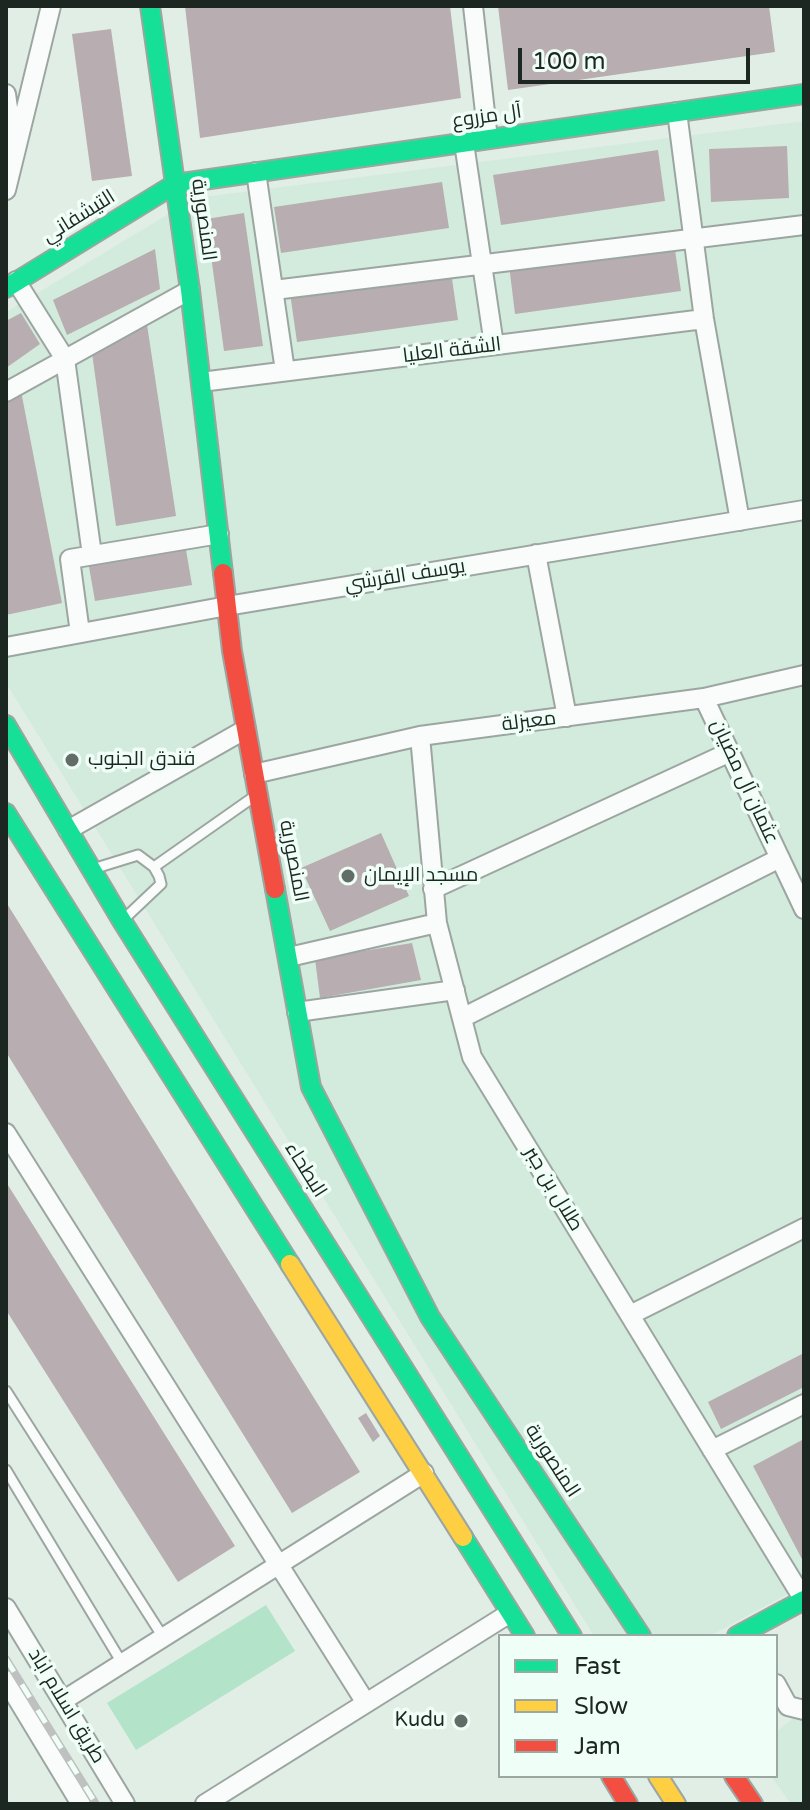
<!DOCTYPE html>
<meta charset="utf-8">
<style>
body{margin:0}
#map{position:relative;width:810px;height:1810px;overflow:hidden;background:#e1eee6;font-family:"Varela Round",sans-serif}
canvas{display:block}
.frame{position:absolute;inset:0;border:8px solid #1d2722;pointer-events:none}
.legend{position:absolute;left:498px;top:1634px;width:280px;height:144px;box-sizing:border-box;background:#effef6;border:2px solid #9ba8a1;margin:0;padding:10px 14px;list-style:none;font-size:24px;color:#1d2722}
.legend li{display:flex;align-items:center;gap:16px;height:40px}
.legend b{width:40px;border:2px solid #9ba8a1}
.scale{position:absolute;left:518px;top:48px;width:232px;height:36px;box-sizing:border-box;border:4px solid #1d2722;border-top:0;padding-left:10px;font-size:24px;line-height:28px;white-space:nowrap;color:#1d2722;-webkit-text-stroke:6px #effef6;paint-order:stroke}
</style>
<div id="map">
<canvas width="810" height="1810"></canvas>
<div class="frame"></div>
<ul class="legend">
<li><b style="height:10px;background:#16e098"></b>Fast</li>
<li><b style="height:10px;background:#ffcf43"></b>Slow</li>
<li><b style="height:10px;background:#f24e42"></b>Jam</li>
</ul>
<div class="scale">100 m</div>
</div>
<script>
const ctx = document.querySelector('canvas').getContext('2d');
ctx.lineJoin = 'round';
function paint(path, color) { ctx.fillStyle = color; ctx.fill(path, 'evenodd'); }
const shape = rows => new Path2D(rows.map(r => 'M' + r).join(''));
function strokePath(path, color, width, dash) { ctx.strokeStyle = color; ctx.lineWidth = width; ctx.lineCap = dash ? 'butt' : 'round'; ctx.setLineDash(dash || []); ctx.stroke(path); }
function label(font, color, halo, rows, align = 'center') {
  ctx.font = font + ' "Varela Round",Cairo,sans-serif'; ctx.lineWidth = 7; ctx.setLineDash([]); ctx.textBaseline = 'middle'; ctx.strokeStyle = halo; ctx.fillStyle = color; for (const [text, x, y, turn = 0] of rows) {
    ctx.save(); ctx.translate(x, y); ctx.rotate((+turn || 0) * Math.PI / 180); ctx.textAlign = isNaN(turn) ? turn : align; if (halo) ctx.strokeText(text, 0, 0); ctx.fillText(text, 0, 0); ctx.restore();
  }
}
const built = shape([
 [804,121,804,1585,710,1636,594,1636,6,683,6,312,195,198],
 [804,1709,804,1804,791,1804,771,1776,776,1776,776,1732]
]);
const green = shape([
 [266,1605,295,1651,136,1750,107,1703]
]);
const building = shape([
 [185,6,450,6,461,98,200,138],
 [498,6,769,6,775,52,508,90],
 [111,29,132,176,92,181,72,34],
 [787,146,789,198,711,202,709,149],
 [658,150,665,201,501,225,493,175],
 [442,182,449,228,281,253,274,207],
 [244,213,263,346,224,351,206,219],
 [674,243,681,291,515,314,509,265],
 [155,249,160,289,67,335,53,300],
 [451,272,458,320,297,342,290,293],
 [21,313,40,344,6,368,6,321],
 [146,318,176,516,116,526,92,353],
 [21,391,62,603,6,615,6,401],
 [185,544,192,585,95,601,88,561],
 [381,833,409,896,330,931,301,868],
 [6,902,360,1472,292,1513,6,1052],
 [412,943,421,980,320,998,315,959],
 [6,1182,235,1546,178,1582,6,1310],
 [804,1353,804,1387,721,1429,708,1402],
 [366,1413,380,1436,373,1442,358,1418],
 [804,1439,804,1563,753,1466]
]);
const lane = shape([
 [154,867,255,796],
 [96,868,138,855,154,867,159,876,161,884,124,919],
 [6,1391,163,1637],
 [6,1470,122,1663]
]);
const street = shape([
 [473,6,488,139],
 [6,94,13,143],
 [677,112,704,319,740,521],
 [464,143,494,345],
 [256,172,285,371],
 [6,190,51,6],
 [16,281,65,359,92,555],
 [274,290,804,225],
 [201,382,704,319],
 [6,392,190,290],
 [536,554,567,717],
 [80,633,70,559,219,534],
 [6,647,227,606,804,510],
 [704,698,804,909],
 [420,736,437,923,472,1057,804,1600],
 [254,774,420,736,704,698,804,675],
 [68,830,246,729],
 [433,889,730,752],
 [289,957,437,923],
 [297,1012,455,990],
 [462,1018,780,858],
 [6,1133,366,1703],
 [630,1315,804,1228],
 [712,1450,804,1404],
 [6,1608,125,1804],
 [6,1680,81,1804],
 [776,1684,788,1706,804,1710],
 [64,1700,424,1473],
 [205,1804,510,1613]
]);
const fast = shape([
 [150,6,190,290,223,573],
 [6,288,175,184,804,94],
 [6,725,122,921,572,1636],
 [6,813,290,1264],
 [275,889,311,1087,430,1317,641,1636],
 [463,1537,525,1636],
 [737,1636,804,1600]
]);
const slow = shape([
 [290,1264,463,1537],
 [658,1776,676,1804]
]);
const jam = shape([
 [223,573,232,651,275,889],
 [611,1776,628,1804],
 [734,1776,753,1804]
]);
const rail = shape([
 [6,1659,96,1804]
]);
const markers = [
 [72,760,8,"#626d67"],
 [348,876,8,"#626d67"],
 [461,1721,8,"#626d67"]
];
const streetNames = [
 ["آل مزروع",487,117,-8],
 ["التيشفاني",79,217,-32],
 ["المنصورية",203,220,82],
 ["الشقة العليا",452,351,-7],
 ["يوسف القرشي",405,576,-9],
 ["معيزلة",529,722,-7],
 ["عثمان آل مضيان",744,782,65],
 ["المنصورية",293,861,79],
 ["البطحاء",305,1170,58],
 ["طلال بن جبر",553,1189,59],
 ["المنصورية",552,1461,57],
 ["طريق اسلام اباد",66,1706,59]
];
const poiNames = [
 ["فندق الجنوب",88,760],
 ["مسجد الإيمان",364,876],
 ["Kudu",445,1721,"right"]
];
paint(built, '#d3ebdd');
paint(green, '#b3e3c9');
paint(building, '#b8adb0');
strokePath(lane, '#9ca6a1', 13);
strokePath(street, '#9ca6a1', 22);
strokePath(fast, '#9ca6a1', 22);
strokePath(slow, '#9ca6a1', 22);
strokePath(jam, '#9ca6a1', 22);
strokePath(lane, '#fafcfb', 9);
strokePath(street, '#fafcfb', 18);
strokePath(fast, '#16e098', 18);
strokePath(slow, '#ffcf43', 18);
strokePath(jam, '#f24e42', 18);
strokePath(rail, '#bec1bf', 8);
strokePath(rail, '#effef6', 5, [15]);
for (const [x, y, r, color] of markers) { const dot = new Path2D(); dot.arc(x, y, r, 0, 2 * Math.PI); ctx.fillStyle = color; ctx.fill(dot); strokePath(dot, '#effef6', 3); }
label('20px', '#1d2722', '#effef6', streetNames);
label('20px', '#1d2722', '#effef6', poiNames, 'left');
</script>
